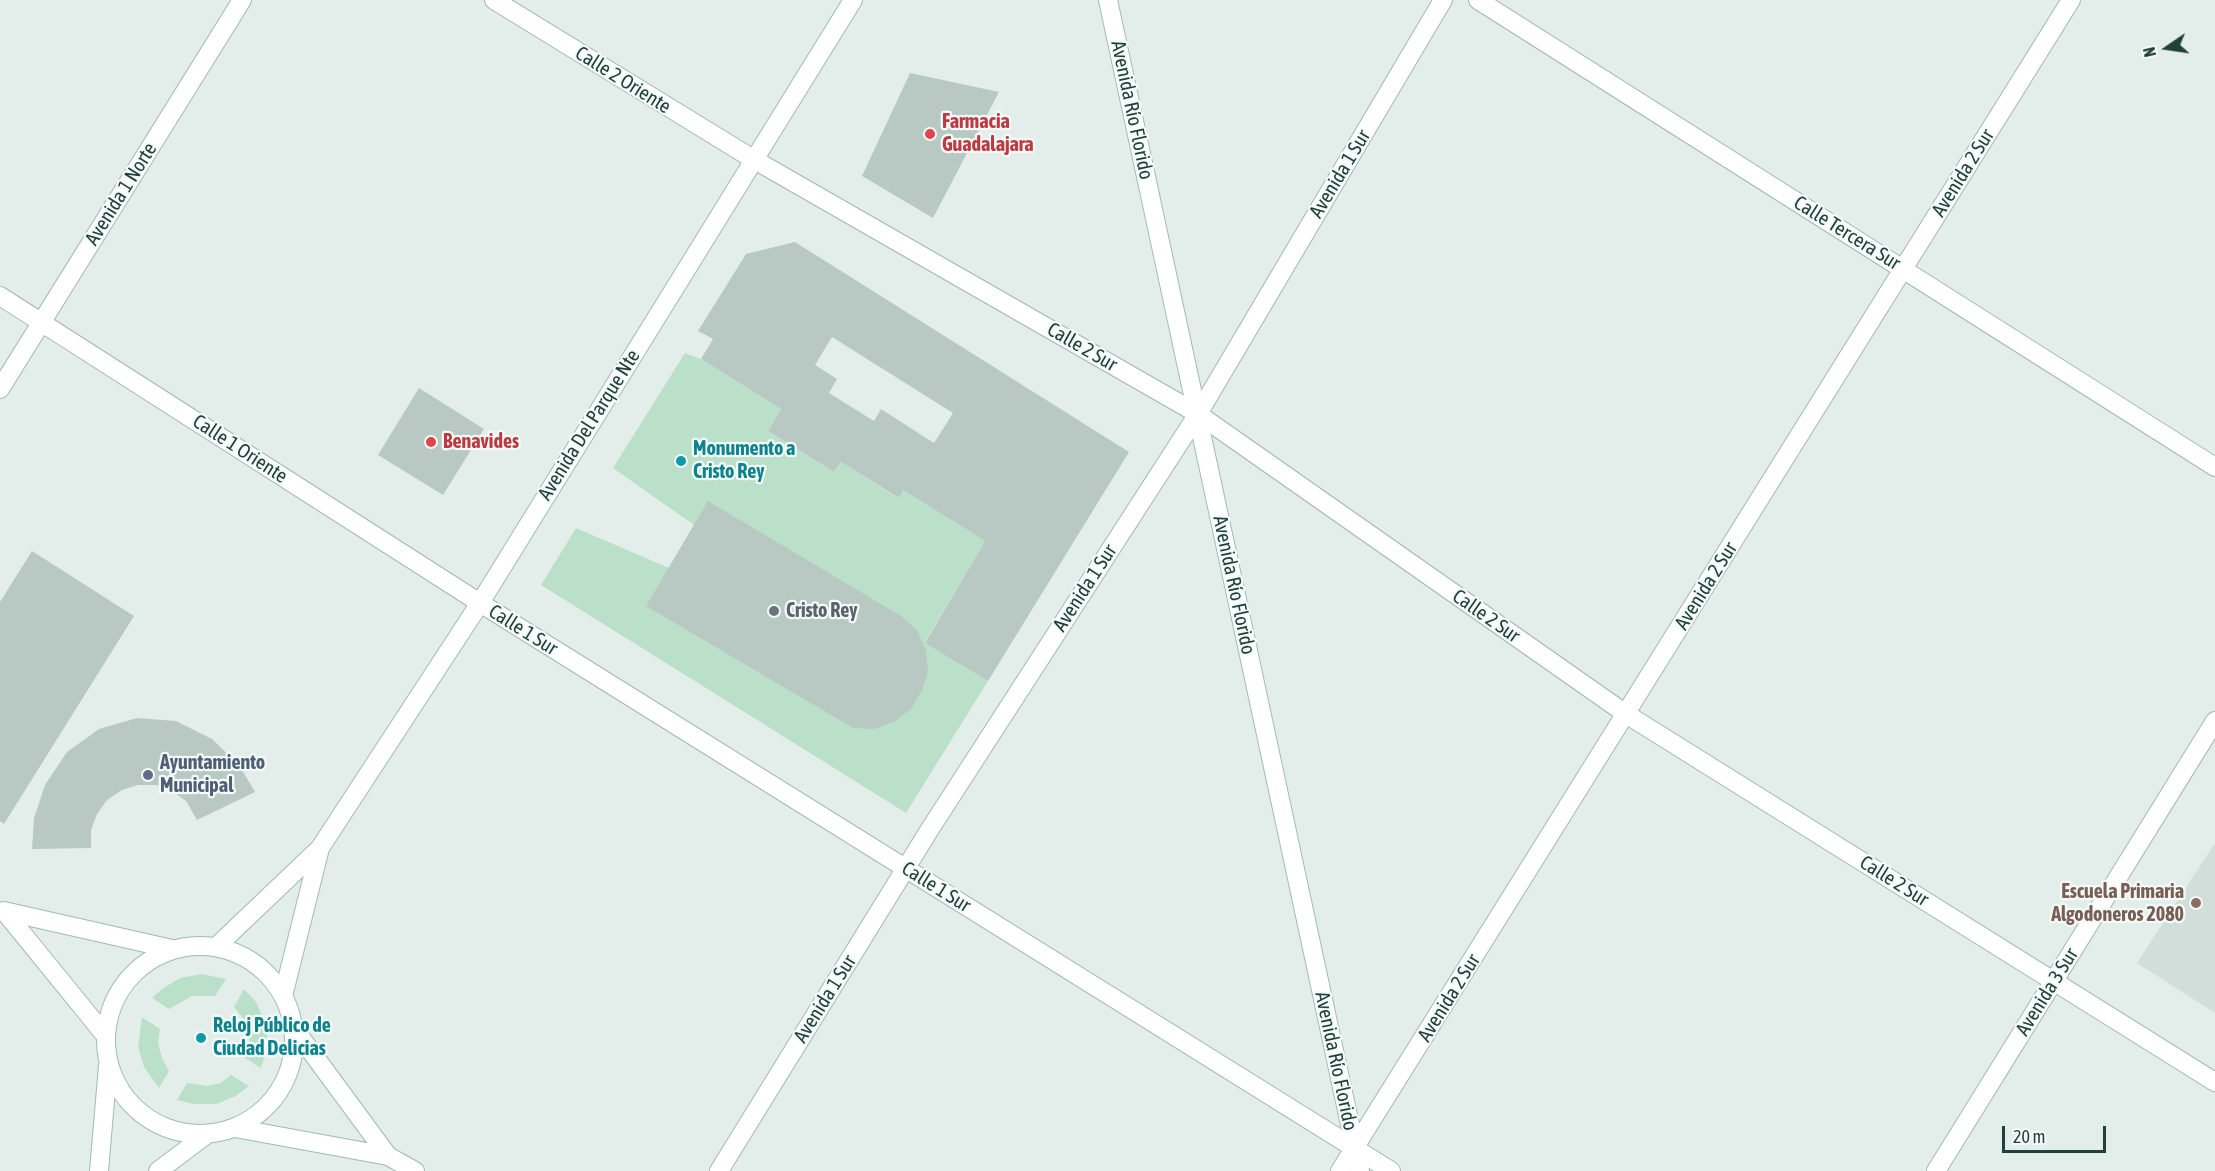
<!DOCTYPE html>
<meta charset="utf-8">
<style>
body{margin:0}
#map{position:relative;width:2215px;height:1171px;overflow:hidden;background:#e3eeea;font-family:"Asap Condensed",sans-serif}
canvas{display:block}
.north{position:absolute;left:2137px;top:18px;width:60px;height:60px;-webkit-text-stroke:4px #f4faf7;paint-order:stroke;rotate:257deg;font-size:16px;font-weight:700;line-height:24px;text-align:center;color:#21403b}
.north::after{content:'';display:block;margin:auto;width:21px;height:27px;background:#21403b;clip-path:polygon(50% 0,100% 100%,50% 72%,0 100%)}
.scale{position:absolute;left:2002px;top:1126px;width:104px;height:27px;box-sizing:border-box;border:3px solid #21403b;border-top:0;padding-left:8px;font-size:18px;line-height:21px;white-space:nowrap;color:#21403b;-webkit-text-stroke:4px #f4faf7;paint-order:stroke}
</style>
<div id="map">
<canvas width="2215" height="1171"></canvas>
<div class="north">N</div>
<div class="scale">20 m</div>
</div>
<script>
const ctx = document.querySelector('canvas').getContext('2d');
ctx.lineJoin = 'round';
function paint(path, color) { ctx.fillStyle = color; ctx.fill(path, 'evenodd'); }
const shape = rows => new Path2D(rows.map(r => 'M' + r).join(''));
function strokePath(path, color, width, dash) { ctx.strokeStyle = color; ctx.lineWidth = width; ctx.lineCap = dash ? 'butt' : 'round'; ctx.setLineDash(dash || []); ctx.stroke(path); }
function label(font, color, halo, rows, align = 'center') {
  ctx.font = font + ' "Asap Condensed",sans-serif'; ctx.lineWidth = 4.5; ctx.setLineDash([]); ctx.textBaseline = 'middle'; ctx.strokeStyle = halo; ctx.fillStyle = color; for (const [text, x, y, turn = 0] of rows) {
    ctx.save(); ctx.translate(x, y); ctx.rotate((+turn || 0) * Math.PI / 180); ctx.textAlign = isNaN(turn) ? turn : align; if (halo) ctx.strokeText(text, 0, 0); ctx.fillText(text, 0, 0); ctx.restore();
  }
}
const built = shape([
 [2215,843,2215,1013,2137,963]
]);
const green = shape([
 [685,353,701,359,781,409,768,431,834,472,841,462,898,498,903,490,985,541,925,642,988,681,906,813,541,585,576,528,669,568,694,525,613,468],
 [201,974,226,979,215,996,192,996,169,1009,152,998,162,989,180,978],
 [244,989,256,1002,265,1022,268,1043,261,1068,245,1058,250,1045,249,1036,245,1021,234,1007],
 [142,1017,160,1029,158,1043,162,1058,169,1071,159,1088,144,1067,138,1047],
 [231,1075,249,1086,236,1096,216,1104,194,1104,177,1100,187,1083,207,1086,221,1083]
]);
const building = shape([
 [910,73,999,92,933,218,862,176],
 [795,242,1129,452,988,681,925,643,985,541,903,490,899,498,841,462,834,472,768,431,781,409,701,359,713,339,698,331,746,254],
 [832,337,953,413,934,443,881,409,874,421,829,393,837,379,815,365],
 [419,388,484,429,443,495,378,455],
 [708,501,901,616,917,630,926,650,928,671,922,691,911,709,894,722,874,729,853,728,646,606],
 [32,551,134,616,4,824,0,821,0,602],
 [137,718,176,721,212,739,239,765,255,792,197,820,186,801,172,791,156,785,138,785,122,790,107,800,97,814,91,830,91,848,32,849,34,818,45,785,67,752,99,729]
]);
const minor = shape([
 [494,0,753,159,1198,414,1626,714,2215,1082],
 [1478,0,2215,467],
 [0,296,480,603,1391,1171],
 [0,389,242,0],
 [719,1171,930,829,1198,414,1443,0],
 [1936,1171,2215,721]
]);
const tertiary = shape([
 [1340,1171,2071,0]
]);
const secondary = shape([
 [1108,0,1360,1171],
 [320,848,480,603,853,0],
 '106 1040a94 94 0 1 1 188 0a94 94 0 1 1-188 0Z',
 [216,947,320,848,283,996],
 [105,1035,4,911,172,949],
 [235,1128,388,1156,293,1027],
 [388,1156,415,1171],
 [99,1171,108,1066],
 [158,1171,206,1135]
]);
const markers = [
 [930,134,6,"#e0444e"],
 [431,442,6,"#e0444e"],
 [681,461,6,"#0f9aa8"],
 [774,611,6,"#6b7280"],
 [148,775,6,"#5c6f8a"],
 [2196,903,6,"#8d6e63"],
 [201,1038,6,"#0f9aa8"]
];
const streetNames = [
 ["Calle 2 Oriente",623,80,32],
 ["Avenida Río Florido",1132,110,78],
 ["Avenida 2 Sur",1963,173,-58],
 ["Avenida 1 Sur",1340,174,-59],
 ["Avenida 1 Norte",121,194,-58],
 ["Calle Tercera Sur",1847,233,32],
 ["Calle 2 Sur",1082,347,30],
 ["Avenida Del Parque Nte",589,425,-58],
 ["Calle 1 Oriente",240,449,33],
 ["Avenida Río Florido",1234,585,78],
 ["Avenida 2 Sur",1706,586,-58],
 ["Avenida 1 Sur",1085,588,-57],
 ["Calle 2 Sur",1486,616,35],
 ["Calle 1 Sur",523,630,32],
 ["Calle 2 Sur",1894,881,32],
 ["Calle 1 Sur",936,887,32],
 ["Avenida 3 Sur",2047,992,-58],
 ["Avenida 2 Sur",1449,998,-58],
 ["Avenida 1 Sur",825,999,-58],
 ["Avenida Río Florido",1336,1061,78]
];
const healthNames = [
 ["Farmacia",942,122],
 ["Guadalajara",942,145],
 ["Benavides",443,442]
];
const cultureNames = [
 ["Monumento a",693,449],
 ["Cristo Rey",693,472],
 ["Reloj Público de",213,1026],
 ["Ciudad Delicias",213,1049]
];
const worshipNames = [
 ["Cristo Rey",786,611]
];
const serviceNames = [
 ["Ayuntamiento",160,763],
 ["Municipal",160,786]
];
const educationNames = [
 ["Escuela Primaria",2184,892],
 ["Algodoneros 2080",2184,915]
];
paint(built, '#d1ded9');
paint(green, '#bbe0c9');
paint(building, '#b8c9c3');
strokePath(minor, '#a5b6b2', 20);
strokePath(tertiary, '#a5b6b2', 20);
strokePath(secondary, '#a0bab4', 20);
strokePath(minor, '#fff', 18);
strokePath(tertiary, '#fff', 18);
strokePath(secondary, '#fff', 18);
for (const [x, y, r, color] of markers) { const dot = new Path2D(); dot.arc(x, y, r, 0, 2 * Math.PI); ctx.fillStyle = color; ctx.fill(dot); strokePath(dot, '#f4faf7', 2); }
label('20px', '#21403b', '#f4faf7', streetNames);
label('bold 20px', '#be3a42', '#f4faf7', healthNames, 'left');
label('bold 20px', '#0d838f', '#f4faf7', cultureNames, 'left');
label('bold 20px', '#5b616d', '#f4faf7', worshipNames, 'left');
label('bold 20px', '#4e5e75', '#f4faf7', serviceNames, 'left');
label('bold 20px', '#785e54', '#f4faf7', educationNames, 'right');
</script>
